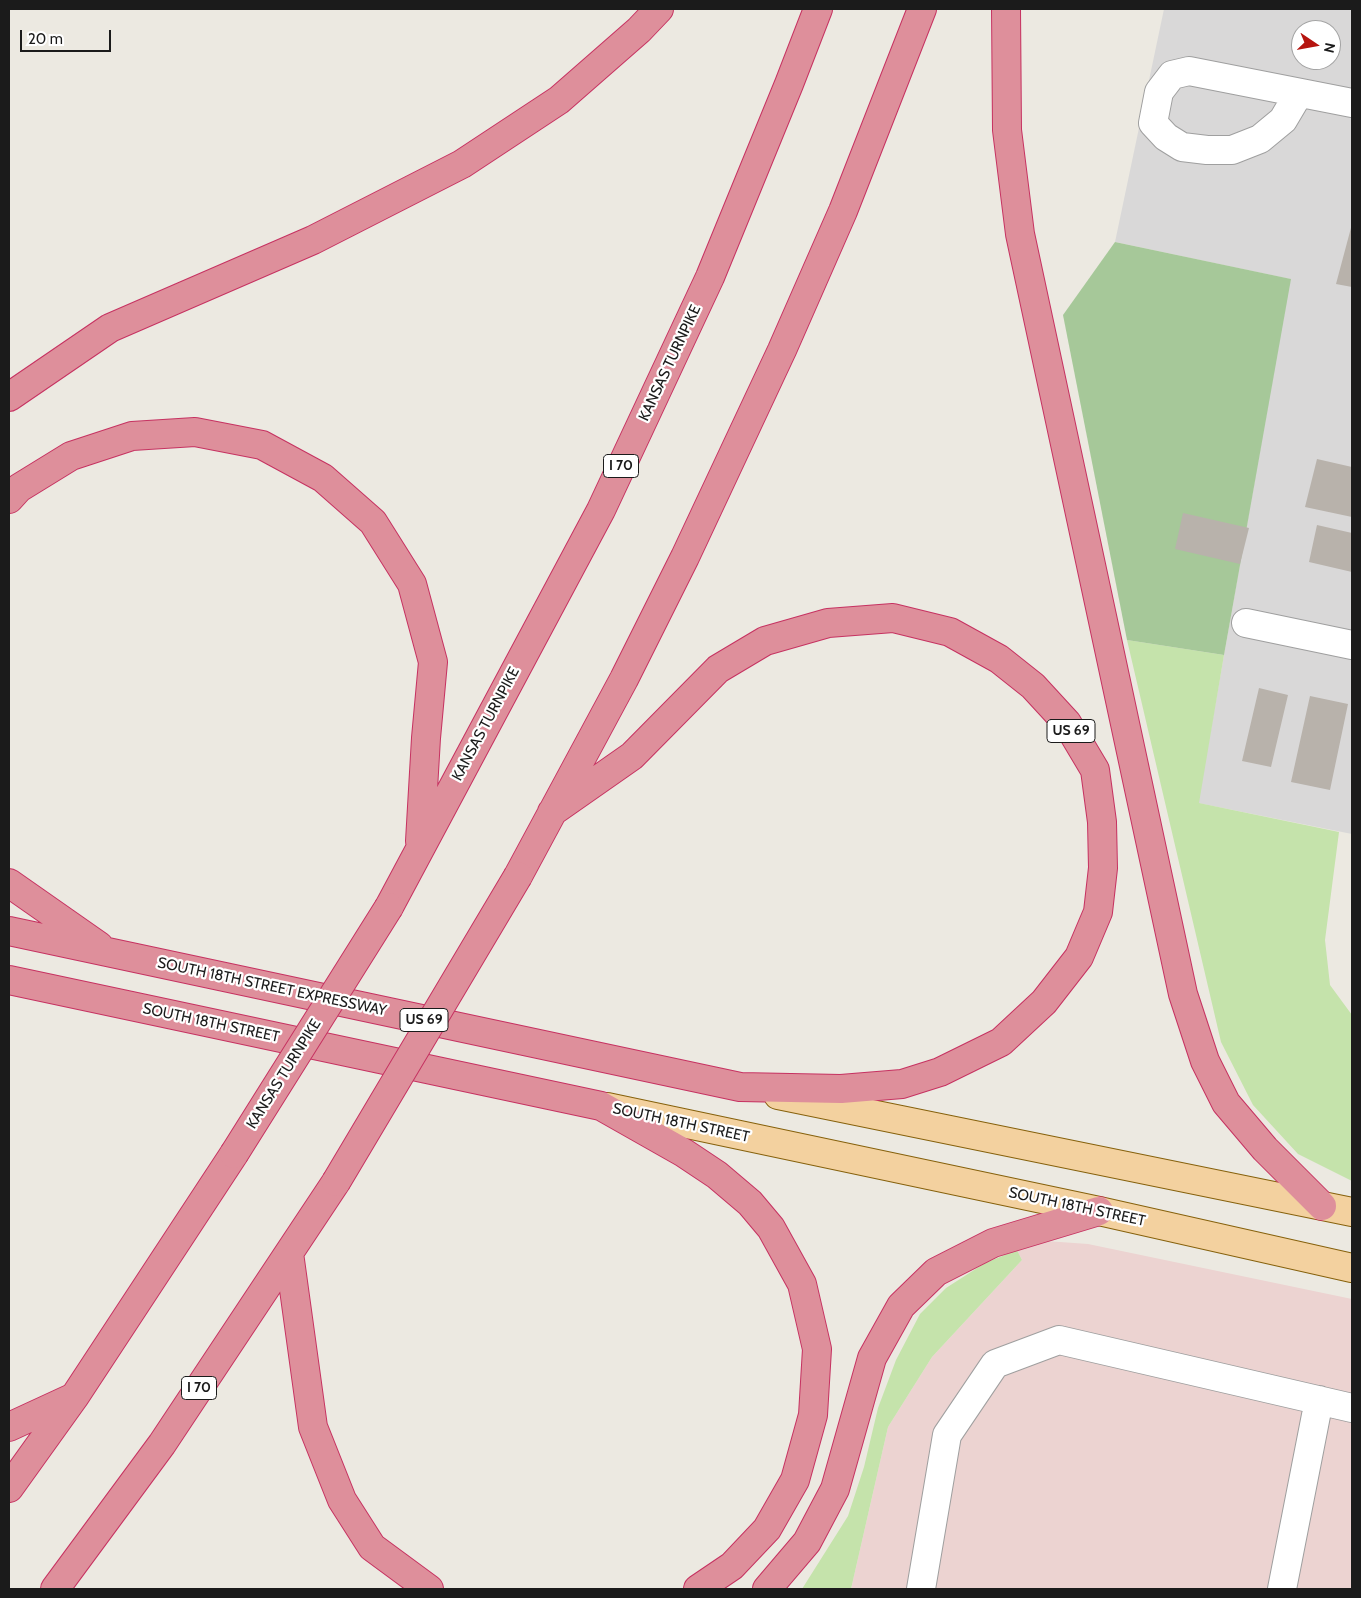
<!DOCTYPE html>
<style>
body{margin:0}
#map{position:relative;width:1361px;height:1598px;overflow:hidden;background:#ece9e1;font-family:Cabin,sans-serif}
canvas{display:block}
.frame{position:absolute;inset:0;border:10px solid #1b1b1b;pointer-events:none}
.north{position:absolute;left:1291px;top:20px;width:50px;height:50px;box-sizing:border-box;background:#fff;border:1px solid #a4a4a4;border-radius:50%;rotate:102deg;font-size:14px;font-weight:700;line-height:20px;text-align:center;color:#1b1b1b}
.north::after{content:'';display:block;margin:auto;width:18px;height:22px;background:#b61510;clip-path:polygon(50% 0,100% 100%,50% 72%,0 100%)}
.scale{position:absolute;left:20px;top:30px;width:91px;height:22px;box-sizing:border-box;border:2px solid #1b1b1b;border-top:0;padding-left:6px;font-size:15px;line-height:18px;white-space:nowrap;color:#1b1b1b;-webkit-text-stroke:4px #fff;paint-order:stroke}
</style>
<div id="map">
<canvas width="1361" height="1598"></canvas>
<div class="frame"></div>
<div class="north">N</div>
<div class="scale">20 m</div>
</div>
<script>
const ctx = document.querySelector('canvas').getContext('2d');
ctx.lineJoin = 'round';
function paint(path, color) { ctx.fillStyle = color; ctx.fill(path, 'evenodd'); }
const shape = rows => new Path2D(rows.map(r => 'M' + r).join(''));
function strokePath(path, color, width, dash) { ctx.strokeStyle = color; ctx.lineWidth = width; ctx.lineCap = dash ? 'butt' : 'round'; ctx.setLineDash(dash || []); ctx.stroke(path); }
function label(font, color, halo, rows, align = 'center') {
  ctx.font = font + ' Cabin,sans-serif'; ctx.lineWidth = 4.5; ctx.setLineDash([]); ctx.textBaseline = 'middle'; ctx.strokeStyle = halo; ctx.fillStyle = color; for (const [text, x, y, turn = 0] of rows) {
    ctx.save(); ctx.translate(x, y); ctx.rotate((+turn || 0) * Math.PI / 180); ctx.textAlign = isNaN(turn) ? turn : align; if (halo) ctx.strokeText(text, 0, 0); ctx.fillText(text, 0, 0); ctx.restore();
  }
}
const residential = shape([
 [1164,9,1352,9,1352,834,1198,803,1290,279,1115,242],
 [1301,30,1331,30,1331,60,1301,60]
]);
const commercial = shape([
 [1046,1241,1088,1244,1352,1299,1352,1589,851,1589,888,1427,932,1357,1022,1260,1017,1250]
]);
const grass = shape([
 [1127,640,1224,655,1199,803,1339,832,1325,940,1330,985,1352,1015,1352,1181,1298,1154,1253,1105,1221,1042],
 [1017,1250,1022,1260,932,1357,888,1427,851,1589,802,1589,848,1516,864,1467,878,1408,896,1360,920,1314,946,1288,985,1263]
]);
const forest = shape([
 [1115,242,1291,279,1224,655,1127,640,1063,315]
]);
const building = shape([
 [1352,224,1352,287,1336,284],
 [1317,459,1352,467,1352,517,1305,507],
 [1183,513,1249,528,1240,564,1175,549],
 [1317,525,1352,533,1352,572,1309,562],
 [1259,688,1288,695,1271,767,1242,761],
 [1310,696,1348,704,1330,790,1291,782]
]);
const minor = shape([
 [1299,93,1283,120,1260,139,1232,150,1207,150,1182,147,1166,137,1153,123,1159,92,1172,75,1189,71,1352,103],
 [1246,623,1352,645],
 [921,1589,947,1435,995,1364,1059,1340,1352,1408],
 [1282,1589,1319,1400]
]);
const major = shape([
 [778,1095,1352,1212],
 [607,1107,1099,1211,1352,1268]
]);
const highway = shape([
 [1006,9,1007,130,1020,234,1183,994,1205,1061,1226,1103,1265,1149,1322,1206],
 [9,397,110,328,313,240,462,164,559,100,639,30,659,9],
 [9,499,19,488,71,456,132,436,195,432,262,445,323,478,373,522,412,584,433,662,426,738,420,841],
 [518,876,624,679,685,557,782,350,843,211,922,9],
 [9,883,99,946],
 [389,907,601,510,710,277,789,84,818,9],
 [9,931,740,1087,841,1089,902,1084,940,1072,1001,1042,1044,1002,1079,957,1098,912,1103,868,1102,822,1095,770,1067,723,1033,686,999,659,950,632,893,618,828,623,765,641,718,669,632,756,552,812],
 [9,980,601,1106,684,1153,717,1175,750,1203,771,1228,802,1284,817,1349,813,1415,795,1480,767,1529,732,1566,698,1589],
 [289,1253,313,1427,342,1500,372,1547,429,1589],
 [9,1427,74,1397],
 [9,1488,75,1396,234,1154],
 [55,1589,162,1444,336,1182],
 [767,1589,807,1542,835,1489,872,1358,901,1306,936,1272,993,1243,1099,1211]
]);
const highwayBridge = shape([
 [234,1154,389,907],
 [336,1182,518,876]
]);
const shields = [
 [621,466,35],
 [1071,731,48],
 [424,1020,48],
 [199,1388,35]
];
const shieldNames = [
 ["I 70",621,466],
 ["US 69",1071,731],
 ["US 69",424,1020],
 ["I 70",199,1388]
];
const streetNames = [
 ["KANSAS TURNPIKE",670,363,-65],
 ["KANSAS TURNPIKE",486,724,-62],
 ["SOUTH 18TH STREET EXPRESSWAY",272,987,12],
 ["SOUTH 18TH STREET",211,1023,12],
 ["KANSAS TURNPIKE",284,1074,-58],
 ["SOUTH 18TH STREET",681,1123,12],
 ["SOUTH 18TH STREET",1077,1207,12]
];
paint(residential, '#d9d8d8');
paint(commercial, '#ecd3d1');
paint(grass, '#c5e3ab');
paint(forest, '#a6c899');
paint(building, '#b8b2ab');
strokePath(minor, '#9f9f9f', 30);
strokePath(major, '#86610c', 30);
strokePath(highway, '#c63261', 30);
strokePath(minor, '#fff', 28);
strokePath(major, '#f3d19f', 28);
strokePath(highway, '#de8f9b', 28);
strokePath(highwayBridge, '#c63261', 30, []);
strokePath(highwayBridge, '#de8f9b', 28);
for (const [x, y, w] of shields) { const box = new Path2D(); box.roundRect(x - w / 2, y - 11.5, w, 23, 4); ctx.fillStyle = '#fff'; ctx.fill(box); strokePath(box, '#1b1b1b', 1); }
label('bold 14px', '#1b1b1b', null, shieldNames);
label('15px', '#1b1b1b', '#fff', streetNames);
</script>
